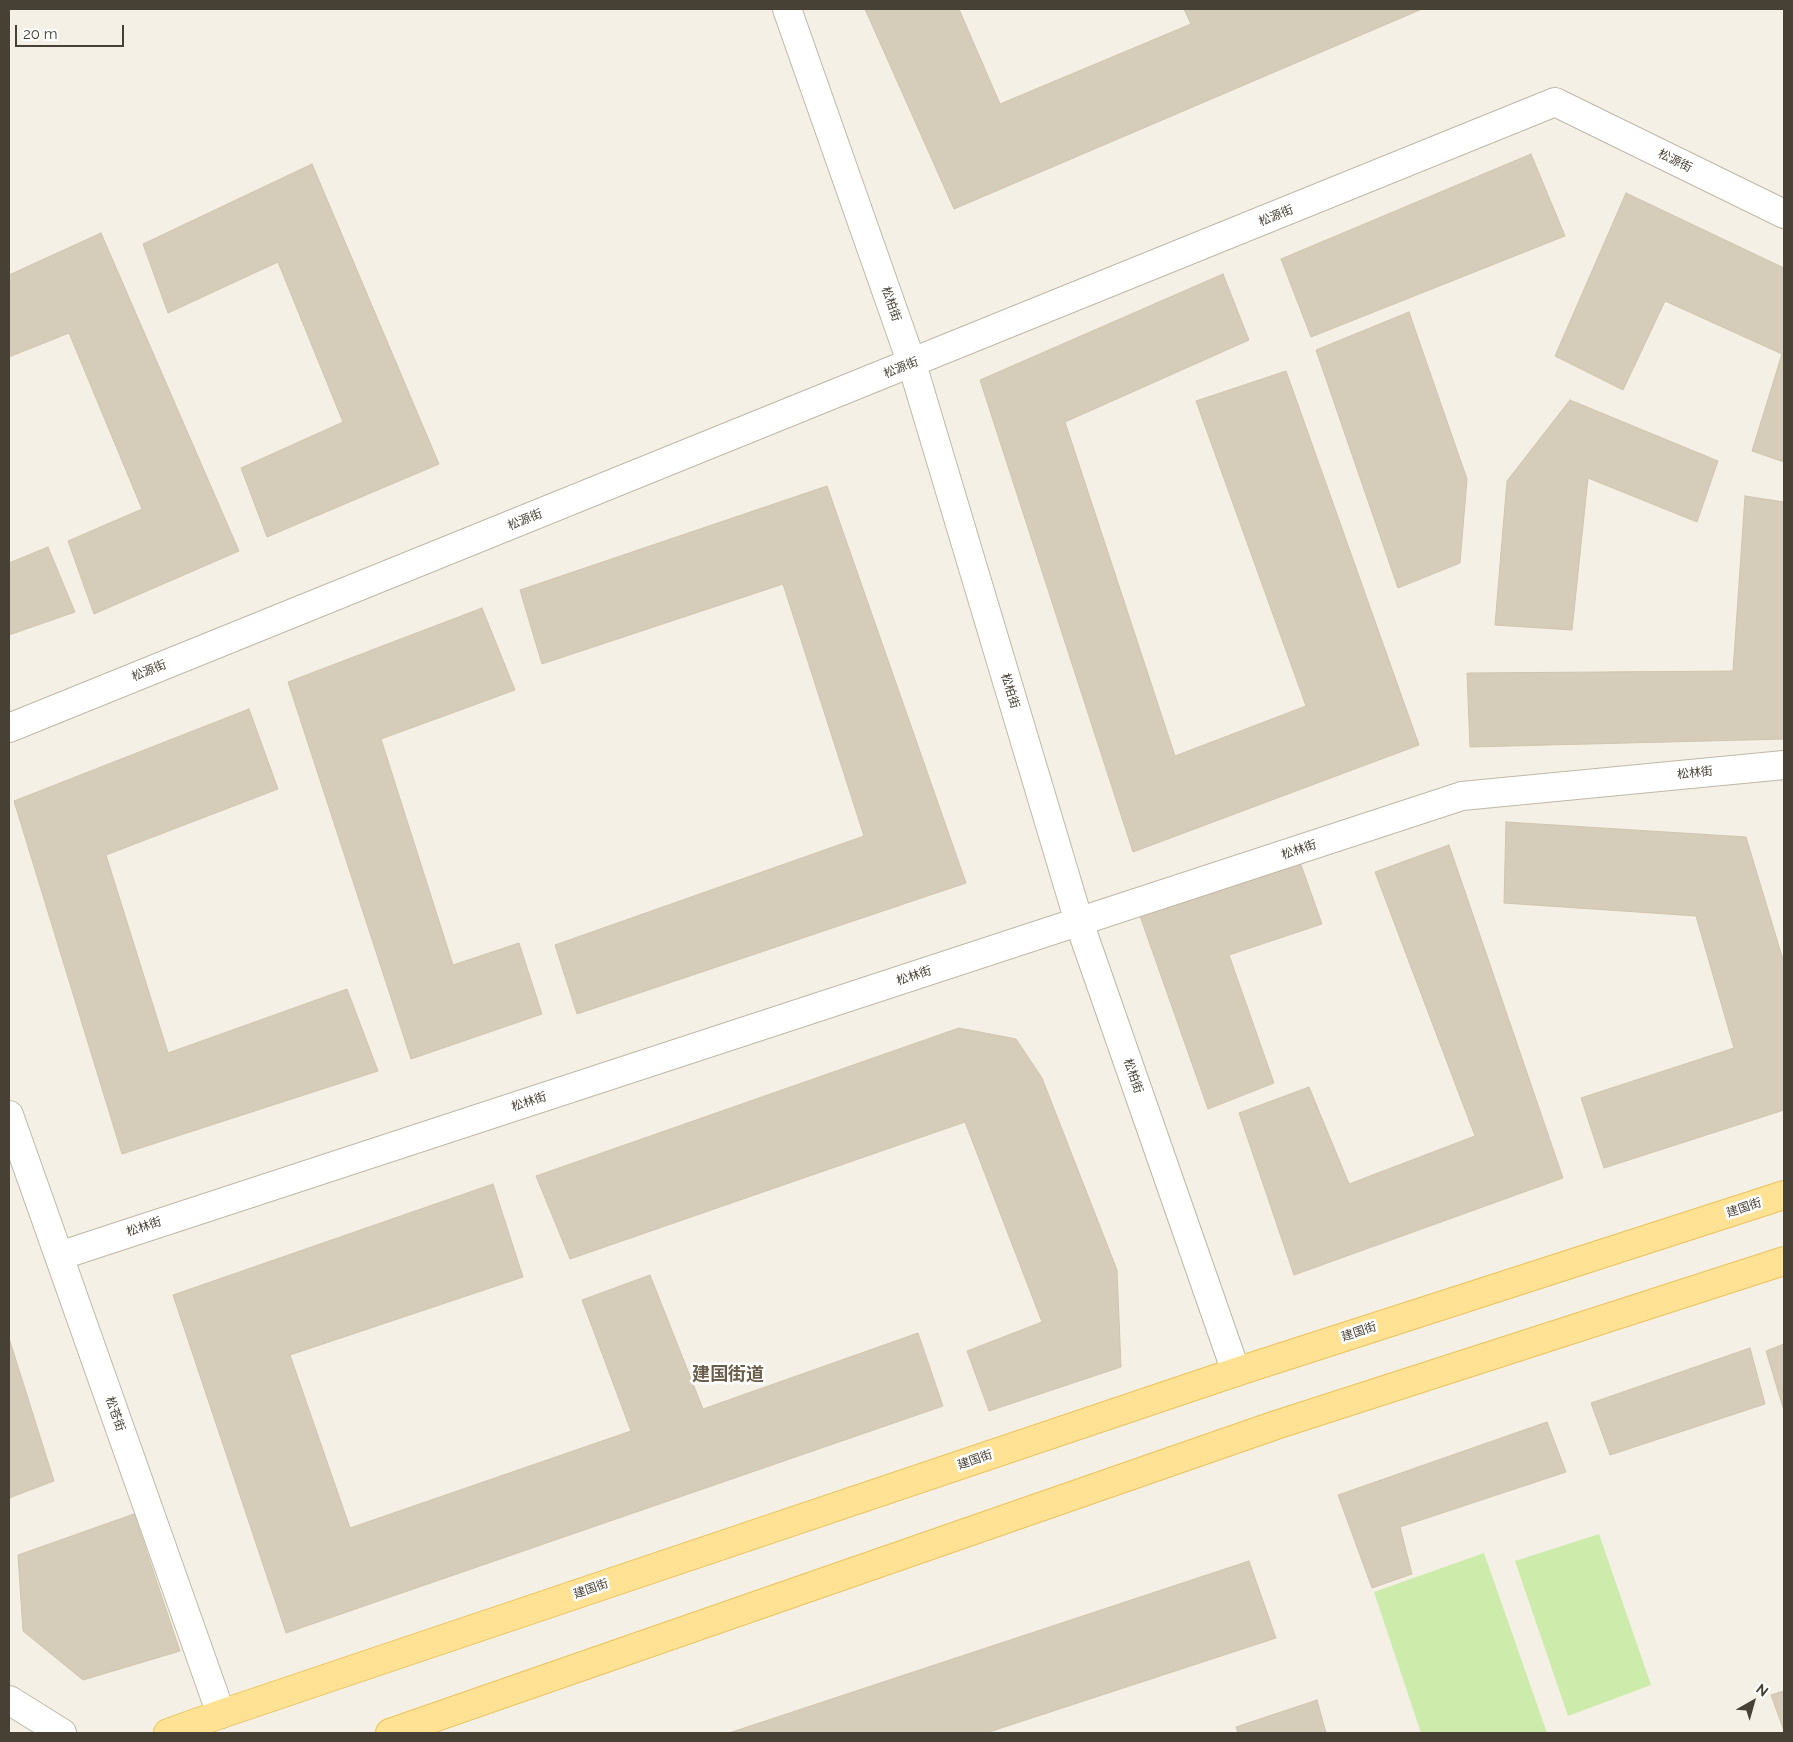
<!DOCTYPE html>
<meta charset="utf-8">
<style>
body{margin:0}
#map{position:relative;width:1793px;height:1742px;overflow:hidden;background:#f4f0e5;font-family:Raleway,sans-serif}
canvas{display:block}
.frame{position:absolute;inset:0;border:10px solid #474034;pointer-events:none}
.north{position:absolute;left:1728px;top:1677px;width:50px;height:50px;-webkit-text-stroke:4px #fff;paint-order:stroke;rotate:38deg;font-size:14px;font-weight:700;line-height:20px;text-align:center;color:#474034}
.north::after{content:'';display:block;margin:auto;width:18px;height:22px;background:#474034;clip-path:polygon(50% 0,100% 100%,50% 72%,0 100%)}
.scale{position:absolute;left:15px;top:25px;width:109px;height:22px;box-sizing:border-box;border:2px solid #474034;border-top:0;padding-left:6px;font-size:15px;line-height:18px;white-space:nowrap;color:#474034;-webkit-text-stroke:4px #fff;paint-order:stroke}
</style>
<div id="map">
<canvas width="1793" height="1742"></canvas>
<div class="frame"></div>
<div class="north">N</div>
<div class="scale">20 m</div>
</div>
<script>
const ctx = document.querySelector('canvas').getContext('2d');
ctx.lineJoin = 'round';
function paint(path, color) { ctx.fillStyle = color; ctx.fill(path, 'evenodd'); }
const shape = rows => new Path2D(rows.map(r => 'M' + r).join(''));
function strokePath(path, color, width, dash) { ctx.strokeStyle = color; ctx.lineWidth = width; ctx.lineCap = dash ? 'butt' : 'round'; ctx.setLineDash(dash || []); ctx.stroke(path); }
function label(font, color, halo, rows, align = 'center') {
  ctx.font = font + ' Raleway,"Noto Sans SC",sans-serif'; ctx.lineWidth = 5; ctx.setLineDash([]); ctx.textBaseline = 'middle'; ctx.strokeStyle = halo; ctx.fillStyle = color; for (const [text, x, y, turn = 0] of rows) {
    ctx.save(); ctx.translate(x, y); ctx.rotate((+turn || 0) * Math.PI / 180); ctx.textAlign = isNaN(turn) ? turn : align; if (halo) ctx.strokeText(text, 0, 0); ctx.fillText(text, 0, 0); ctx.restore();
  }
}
const green = shape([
 [1599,1534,1651,1685,1568,1716,1515,1561],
 [1484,1553,1547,1733,1421,1733,1374,1592]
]);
const building = shape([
 [865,9,959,9,1000,104,1191,24,1184,9,1422,9,954,209,865,9],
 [1531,154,1565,236,1311,337,1281,259,1531,154],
 [312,164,439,464,267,537,241,468,343,422,278,262,168,313,143,244,312,164],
 [1626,193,1784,268,1784,462,1752,451,1782,354,1665,301,1623,390,1555,356,1626,193],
 [101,233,239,551,94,614,68,541,142,509,69,333,9,357,9,275,101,233],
 [1223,274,1249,340,1065,422,1175,756,1306,706,1196,401,1286,371,1419,745,1133,852,980,380,1223,274],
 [1409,312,1467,479,1460,563,1398,588,1316,350,1409,312],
 [1570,400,1718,461,1697,522,1588,478,1572,630,1495,625,1507,481,1570,400],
 [827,486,966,883,577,1014,555,945,864,836,783,584,542,664,520,590,827,486],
 [1745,496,1784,502,1784,739,1470,747,1467,673,1733,671,1745,496],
 [48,547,75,612,9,635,9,563,48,547],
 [482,608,515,690,381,739,453,965,519,943,542,1014,411,1059,288,682,482,608],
 [249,709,278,789,106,855,168,1053,347,989,378,1071,122,1154,14,801,249,709],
 [1506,822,1746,837,1784,963,1784,1110,1604,1168,1581,1098,1734,1048,1696,916,1504,903,1506,822],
 [1449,845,1563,1178,1294,1275,1239,1113,1309,1087,1349,1184,1475,1136,1375,872,1449,845],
 [1299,859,1322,924,1229,955,1274,1083,1208,1109,1140,916,1299,859],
 [959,1028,1016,1039,1042,1078,1117,1270,1121,1367,989,1411,967,1351,1042,1322,965,1122,570,1259,536,1176,959,1028],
 [493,1184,523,1277,290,1355,350,1528,631,1431,582,1300,650,1275,703,1409,918,1333,943,1406,286,1633,173,1295,493,1184],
 [9,1338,54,1481,9,1498,9,1338],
 [1784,1344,1784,1411,1766,1351,1784,1344],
 [1750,1348,1765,1404,1610,1455,1591,1403,1750,1348],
 [1547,1422,1566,1472,1400,1527,1412,1574,1372,1588,1338,1495,1547,1422],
 [134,1514,180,1651,83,1680,23,1631,18,1555,134,1514],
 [1249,1561,1276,1638,986,1733,729,1733,1249,1561],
 [1784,1691,1784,1731,1771,1695,1784,1691],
 [1317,1700,1326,1733,1238,1733,1236,1727,1317,1700]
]);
const minor = shape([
 [787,9,912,364,1079,922,1236,1372],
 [9,728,1555,102,1784,214],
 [9,1115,221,1714],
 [59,1256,1462,796,1784,765],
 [9,1700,62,1733]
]);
const major = shape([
 [168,1733,221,1714,1236,1372,1784,1195],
 [390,1733,1276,1425,1784,1261]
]);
const streetNames = [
 ["松源街",1675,161,26],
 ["松源街",1276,216,-22],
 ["松柏街",891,304,71],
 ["松源街",901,368,-22],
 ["松源街",525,520,-22],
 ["松源街",149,671,-22],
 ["松柏街",1010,691,73],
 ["松林街",1695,773,-6],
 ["松林街",1299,850,-18],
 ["松林街",914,976,-18],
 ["松柏街",1133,1076,71],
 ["松林街",529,1102,-18],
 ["建国街",1744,1208,-18],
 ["松林街",144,1227,-18],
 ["建国街",1359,1332,-18],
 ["松苍街",115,1414,71],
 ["建国街",975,1460,-19],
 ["建国街",591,1589,-19]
];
const districtNames = [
 ["建国街道",728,1375]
];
paint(green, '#cdebab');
paint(building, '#d6ccba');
strokePath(building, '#d1c4ad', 1);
strokePath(minor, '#c0b8a7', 30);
strokePath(major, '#ebc35c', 30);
strokePath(minor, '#fff', 28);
strokePath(major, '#ffe293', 28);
label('12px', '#474034', '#fff', streetNames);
label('bold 18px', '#6a5e4b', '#fff', districtNames);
</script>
